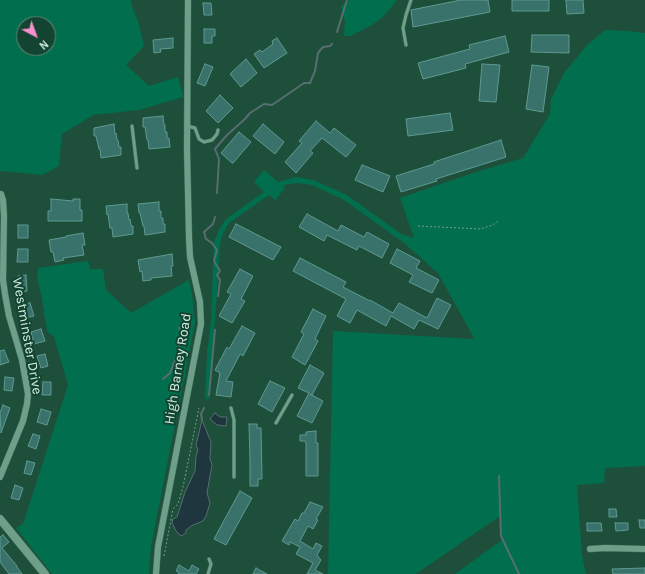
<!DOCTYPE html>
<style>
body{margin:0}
#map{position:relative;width:645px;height:574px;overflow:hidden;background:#1e4f3b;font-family:Karla,sans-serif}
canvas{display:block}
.north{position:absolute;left:16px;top:16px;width:40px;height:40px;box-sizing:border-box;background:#124431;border:1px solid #618979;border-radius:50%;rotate:139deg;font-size:11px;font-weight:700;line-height:16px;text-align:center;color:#d7f1e4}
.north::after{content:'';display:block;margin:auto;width:14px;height:18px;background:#f790ce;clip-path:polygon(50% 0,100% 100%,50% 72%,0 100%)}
</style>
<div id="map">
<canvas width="645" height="574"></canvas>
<div class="north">N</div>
</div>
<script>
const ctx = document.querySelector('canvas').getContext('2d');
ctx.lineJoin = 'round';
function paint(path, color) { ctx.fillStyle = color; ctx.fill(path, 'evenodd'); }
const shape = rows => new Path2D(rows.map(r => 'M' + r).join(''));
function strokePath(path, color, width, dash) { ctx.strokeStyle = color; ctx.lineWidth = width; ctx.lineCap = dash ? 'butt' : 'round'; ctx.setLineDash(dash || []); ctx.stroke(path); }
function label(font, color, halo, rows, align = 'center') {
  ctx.font = font + ' Karla,sans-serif'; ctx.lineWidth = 4; ctx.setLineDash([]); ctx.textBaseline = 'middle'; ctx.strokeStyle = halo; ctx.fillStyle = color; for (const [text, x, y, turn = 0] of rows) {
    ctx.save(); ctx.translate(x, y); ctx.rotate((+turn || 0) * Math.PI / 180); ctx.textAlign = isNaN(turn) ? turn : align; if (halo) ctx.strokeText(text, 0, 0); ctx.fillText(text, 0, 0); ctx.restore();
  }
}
const green = shape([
 [0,0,131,0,132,7,138,21,144,46,126,65,149,86,178,77,183,97,139,110,93,115,62,134,59,166,42,175,0,171],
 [24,24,48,24,48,48,24,48],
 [349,0,397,0,384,16,375,23,351,36,344,36,345,21,341,6],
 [605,30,627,31,645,33,645,466,605,468,604,483,577,485,582,556,586,574,455,574,502,540,500,516,416,574,328,574,333,331,473,339,474,338,438,273,404,243,344,200,312,185,298,183,288,184,283,186,285,188,275,200,269,195,229,223,223,233,220,243,210,398,207,400,205,397,207,354,211,321,214,242,219,230,226,219,264,192,254,182,264,170,278,182,297,177,313,180,347,195,401,234,414,238,400,198,473,173,523,158,550,114,551,99,564,73,587,45],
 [88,261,90,269,103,269,106,290,131,313,189,280,192,294,195,322,185,373,186,377,184,379,151,546,149,574,52,574,16,528,23,524,68,385,54,337,47,331,41,293,37,279,38,268]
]);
const water = shape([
 [215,413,220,417,227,417,226,426,217,425,210,419,215,413],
 [202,420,211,442,210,459,212,465,207,493,210,503,206,516,203,521,191,526,186,530,186,533,181,536,176,531,172,523,173,519,177,517,185,492,195,471,196,456,198,450,196,445,202,420]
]);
const stream = shape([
 [337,32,347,0],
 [217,193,219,159,215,149,227,135,245,119,250,113,264,104,272,105,304,83,310,83,315,71,318,53,323,47,330,46,332,44],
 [215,217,213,224,204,232,206,239,212,243,217,250,214,261,220,271,217,275,220,280,218,296],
 [163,379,170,373,179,351,180,341,183,336,179,328],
 [209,395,215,330],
 [202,420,201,414,204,408],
 [499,476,501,536,519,574]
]);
const building = shape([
 [461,0,488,0,490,12,413,27,411,10,461,0],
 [512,0,549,0,549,11,512,11,512,0],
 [566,0,583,0,584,13,567,14,566,0],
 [203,3,211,3,212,15,204,15,203,3],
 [204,29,215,29,215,36,212,36,212,43,204,43,204,29],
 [532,35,569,35,569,53,531,52,532,35],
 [505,36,509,52,465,64,466,68,423,79,418,63,470,49,469,45,505,36],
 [173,38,173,48,160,49,161,52,154,53,153,40,173,38],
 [277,38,287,53,264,68,254,54,260,50,262,52,273,44,272,41,277,38],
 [246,59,257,73,241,87,230,74,246,59],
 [205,64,213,67,205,86,197,83,205,64],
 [482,64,500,65,496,102,479,101,482,64],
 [532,65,549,67,543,112,526,109,532,65],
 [220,95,233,108,218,123,206,111,220,95],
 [450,113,453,130,408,136,406,119,450,113],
 [163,116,164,125,165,125,165,132,167,132,167,138,169,138,170,147,149,149,148,140,147,140,145,127,143,127,143,118,163,116],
 [316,121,330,133,334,128,356,145,346,157,322,138,310,151,313,153,296,173,285,162,302,143,299,141,316,121],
 [114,124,115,134,116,133,117,140,118,140,119,147,121,147,121,155,101,158,100,149,99,149,96,136,94,136,94,128,114,124],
 [263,124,284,142,275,154,253,136,263,124],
 [239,132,251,142,233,163,232,163,221,153,239,132],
 [501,140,506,157,436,179,437,181,401,192,396,176,434,164,434,162,501,140],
 [362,165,390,176,383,192,355,180,362,165],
 [51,199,73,201,73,199,80,199,80,210,82,210,82,221,48,221,48,211,51,211,51,199],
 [159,202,159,211,161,211,161,218,163,218,163,224,165,224,165,232,145,235,144,226,143,226,140,213,139,213,138,204,159,202],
 [127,204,127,213,128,213,129,220,130,219,131,226,133,226,133,234,113,237,112,228,110,228,108,214,107,215,106,206,127,204],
 [307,214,338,231,341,225,364,237,367,232,389,244,382,258,359,246,357,250,327,235,324,241,299,227,307,214],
 [236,224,281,247,273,260,229,237,236,224],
 [18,225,28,225,28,238,18,238,18,225],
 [83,233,85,245,82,245,84,255,63,258,64,260,55,262,53,252,51,252,49,240,66,237,66,236,83,233],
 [18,249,28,249,28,262,17,262,18,249],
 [397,249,420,261,416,268,439,280,432,293,409,282,413,275,390,263,397,249],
 [172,254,173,266,171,266,172,276,151,278,151,280,143,281,142,271,140,272,138,260,172,254],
 [300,258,346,282,343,287,370,301,370,300,393,313,399,303,427,318,437,298,451,305,438,329,419,320,414,329,391,316,386,326,357,310,350,323,337,316,346,299,293,271,300,258],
 [240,269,253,276,241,299,245,301,232,323,219,316,231,294,227,292,240,269],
 [26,275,27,291,20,292,18,276,26,275],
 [30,303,34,316,26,318,22,305,30,303],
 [313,309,326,316,315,339,318,341,305,365,292,357,304,334,301,332,313,309],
 [242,326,255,333,243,356,240,354,226,381,233,382,231,397,216,395,220,373,215,370,227,347,229,349,242,326],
 [41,329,45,341,34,344,31,332,41,329],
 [4,350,9,362,0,365,0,351,4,350],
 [45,354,48,366,41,368,37,356,45,354],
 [310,365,324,373,312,395,310,394,323,401,312,423,297,416,309,393,298,388,310,365],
 [5,377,14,378,12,391,4,390,5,377],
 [270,381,285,388,272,412,258,404,270,381],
 [43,382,51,382,51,395,42,395,43,382],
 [3,405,10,408,1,433,0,413,3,405],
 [41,409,51,412,47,425,37,422,41,409],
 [249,424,257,424,257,428,261,428,262,479,258,479,258,486,250,486,250,460,249,424],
 [316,431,316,443,318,443,318,476,306,476,306,443,305,441,300,441,300,435,306,435,306,432,316,431],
 [33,434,40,436,36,449,28,446,33,434],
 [27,461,35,463,31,475,24,473,27,461],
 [15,485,23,488,19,500,11,498,15,485],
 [240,491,252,498,226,545,214,539,240,491],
 [310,502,323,507,316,519,318,520,313,529,308,526,300,541,313,549,316,543,322,546,317,555,321,560,315,570,323,574,307,574,313,563,296,554,300,547,290,542,289,545,282,541,295,519,298,521,302,513,304,513,310,502],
 [609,509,616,509,617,517,609,517,609,509],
 [639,520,645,520,645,528,640,528,639,520],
 [587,523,601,523,602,531,587,531,587,523],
 [615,523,628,523,628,530,616,531,615,523],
 [3,535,9,542,2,548,17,566,17,567,22,574,9,574,0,562,0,537,3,535],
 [179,565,189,571,192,565,199,569,196,574,178,574,179,572,176,571,179,565],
 [256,568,267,574,253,574,256,568],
 [645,568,645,574,613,574,612,569,645,568]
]);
const path = shape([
 [418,226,480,229,493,225,498,221],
 [164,556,173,509,178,504,183,487,199,408]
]);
const service = shape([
 [406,45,403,28,406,15,411,0],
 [132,126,137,168],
 [187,126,195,128,199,139,204,142,212,140,217,134,218,130],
 [231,408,234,420,234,477],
 [276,423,292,395],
 [208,574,211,564,209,559]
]);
const minor = shape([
 [0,477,23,421,27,404,28,394,22,360,9,316,5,294,3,280,4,216,3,200,1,194],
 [590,549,605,548,645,549],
 [156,574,158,547,201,324,200,302,190,257,189,238,187,149,188,0]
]);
const tertiary = shape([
 [0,519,45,574]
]);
const streetNames = [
 ["Westminster Drive",27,336,80],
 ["High Barney Road",178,369,-81]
];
paint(green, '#016f4e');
paint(water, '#20363f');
strokePath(water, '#576e70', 1);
strokePath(stream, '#576e70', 2);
paint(building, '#38726b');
strokePath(building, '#5f9a91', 1);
strokePath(service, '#406d5c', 4);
strokePath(minor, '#406d5c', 7);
strokePath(tertiary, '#406d5c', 9);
strokePath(path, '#769c8c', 1, [2, 2]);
strokePath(service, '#6e9f89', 3);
strokePath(minor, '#6e9f89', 6);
strokePath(tertiary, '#6e9f89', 8);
label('14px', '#d7f1e4', '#124431', streetNames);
</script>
